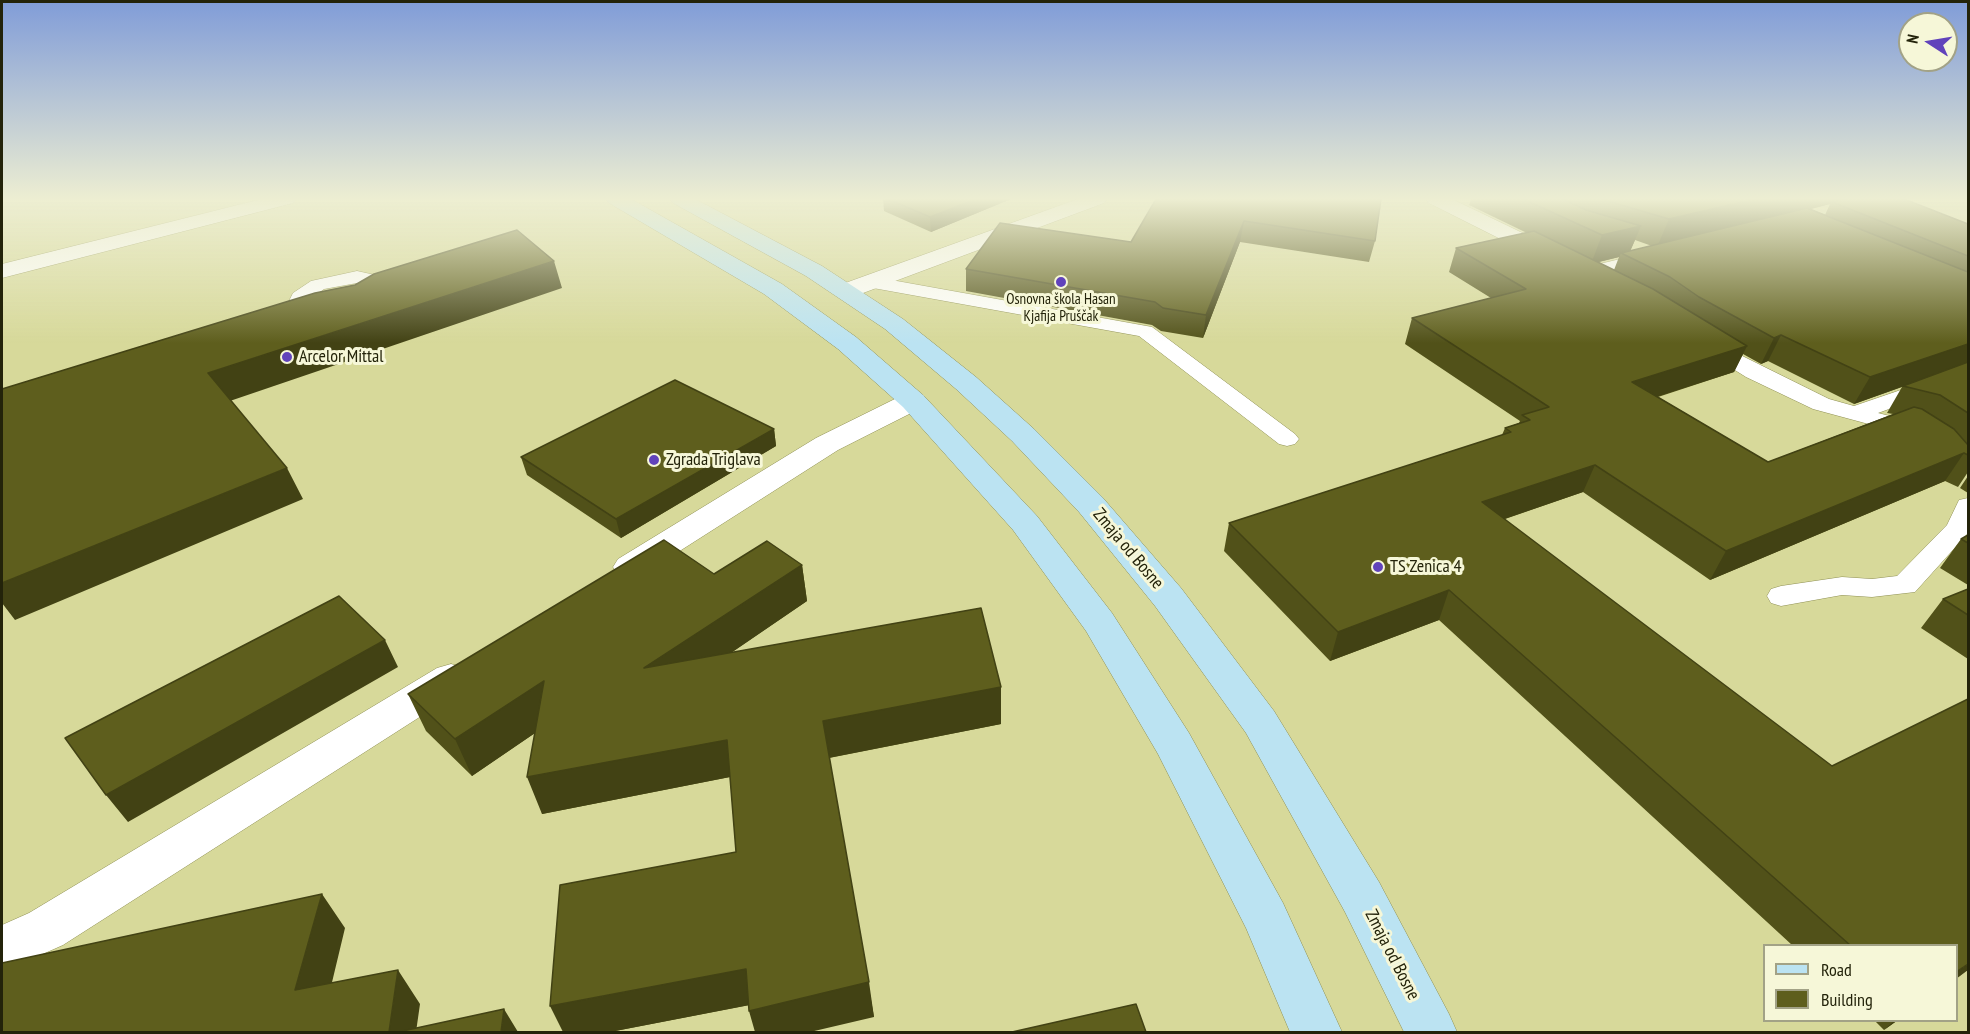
<!DOCTYPE html>
<meta charset="utf-8">
<style>
body{margin:0}
#map{position:relative;width:1970px;height:1034px;overflow:hidden;background:#d7d99a;font-family:"PT Sans Narrow",sans-serif}
canvas{display:block}
.frame{position:absolute;inset:0;border:3px solid #23230a;pointer-events:none}
.legend{position:absolute;left:1763px;top:944px;width:195px;height:78px;box-sizing:border-box;background:#f6f7d8;border:2px solid #a2a286;margin:0;padding:8px 10px;list-style:none;font-size:18px;color:#23230a}
.legend li{display:flex;align-items:center;gap:12px;height:30px}
.legend b{width:30px;border:2px solid #a2a286}
.north{position:absolute;left:1898px;top:12px;width:60px;height:60px;box-sizing:border-box;background:#f6f7d8;border:2px solid #a2a286;border-radius:50%;rotate:282deg;font-size:16px;font-weight:700;line-height:24px;text-align:center;color:#23230a}
.north::after{content:'';display:block;margin:auto;width:21px;height:27px;background:#6143bb;clip-path:polygon(50% 0,100% 100%,50% 72%,0 100%)}
</style>
<div id="map">
<canvas width="1970" height="1034"></canvas>
<div class="frame"></div>
<ul class="legend">
<li><b style="height:8px;background:#bbe3f2"></b>Road</li>
<li><b style="height:16px;background:#5e5e1d"></b>Building</li>
</ul>
<div class="north">N</div>
</div>
<script>
const ctx = document.querySelector('canvas').getContext('2d');
ctx.lineJoin = 'round';
const shape = rows => new Path2D(rows.map(r => 'M' + r).join(''));
function strokePath(path, color, width, dash) { ctx.strokeStyle = color; ctx.lineWidth = width; ctx.lineCap = dash ? 'butt' : 'round'; ctx.setLineDash(dash || []); ctx.stroke(path); }
function paint(path, color) { ctx.fillStyle = color; ctx.fill(path, 'evenodd'); }
function label(font, color, halo, rows, align = 'center') {
  ctx.font = font + ' "PT Sans Narrow",sans-serif'; ctx.lineWidth = 6; ctx.setLineDash([]); ctx.textBaseline = 'middle'; ctx.strokeStyle = halo; ctx.fillStyle = color; for (const [text, x, y, turn = 0] of rows) {
    ctx.save(); ctx.translate(x, y); ctx.rotate((+turn || 0) * Math.PI / 180); ctx.textAlign = isNaN(turn) ? turn : align; if (halo) ctx.strokeText(text, 0, 0); ctx.fillText(text, 0, 0); ctx.restore();
  }
}
const lane = shape([
 [357,271,384,277,390,285,391,290,377,306,366,311,331,319,301,315,294,312,288,303,293,293,311,281,357,271],
 [357,283,371,285,372,289,363,298,353,302,331,307,308,303,309,300,324,289,357,283],
 [869,276,1152,327,1295,434,1299,439,1295,444,1287,446,1279,444,1139,336,862,286,860,282,862,278,869,276],
 [1710,340,1829,399,1854,406,1968,367,1968,380,1878,413,1921,424,1924,429,1921,434,1913,436,1813,409,1746,377,1703,350,1700,346,1703,342,1710,340],
 [1968,498,1968,533,1915,592,1872,597,1842,595,1781,606,1771,603,1767,596,1771,589,1781,586,1842,577,1872,579,1897,576,1947,525,1959,500,1968,498]
]);
const street = shape([
 [262,199,297,199,293,203,2,278,2,264,262,199],
 [1078,199,1108,199,1104,203,855,296,846,298,837,296,834,291,837,286,1078,199],
 [1425,199,1452,199,1591,266,1658,250,1666,252,1670,257,1666,262,1588,281,1580,279,1429,203,1425,199],
 [913,392,923,395,927,401,923,407,838,450,642,575,630,579,618,575,613,567,618,559,816,438,903,395,913,392],
 [451,664,465,668,470,678,465,688,63,945,2,972,2,925,29,913,437,668,451,664]
]);
const secondary = shape([
 [605,199,631,199,782,284,856,337,923,395,1037,516,1112,613,1189,733,1283,903,1342,1032,1290,1032,1246,928,1158,754,1086,631,1013,530,903,407,838,349,764,294,609,203,605,199],
 [669,199,695,199,822,266,903,319,976,377,1034,429,1103,498,1181,588,1274,711,1379,882,1449,1014,1457,1032,1404,1032,1345,912,1246,733,1155,606,1079,512,1012,441,956,389,885,329,806,276,673,203,669,199]
]);
const wall = shape([
 [883,199,1011,199,931,232,884,211],
 [1156,199,1375,241,1369,262,1240,242,1203,338,1161,331,1152,325,966,291,966,269,1131,242],
 [1471,199,1904,199,1968,224,1968,472,1958,487,1945,481,1710,580,1583,492,1505,519,1956,945,1792,945,1439,620,1330,661,1224,551,1229,523,1502,435,1505,428,1519,423,1520,421,1405,344,1412,318,1491,298,1449,272,1456,248,1527,233,1469,205],
 [1830,204,1825,215,1811,209],
 [1635,240,1652,246,1630,251],
 [1619,257,1614,270,1598,262],
 [1743,354,1761,364,1768,361,1854,404,1902,387,1887,413,1893,414,1768,462,1658,397,1734,372],
 [774,429,776,446,621,538,527,475,521,457],
 [1968,476,1968,493,1960,488],
 [1968,535,1968,585,1940,568,1961,539],
 [802,565,807,601,732,652,1001,687,1001,724,829,758,874,1017,749,1005,610,1032,736,852,730,777,542,814,535,733,472,776,426,731,408,694,714,574],
 [1968,589,1968,659,1921,628,1943,599],
 [1874,1020,1898,1020,1884,1030]
]);
const shadedWall = shape([
 [976,199,1011,199,931,232,930,217],
 [1755,199,1844,199,1832,202,1830,204,1657,247,1669,219],
 [1244,221,1240,242,1203,338,1206,315],
 [1641,226,1629,254,1621,253,1619,257,1591,264,1602,235],
 [554,261,562,288,224,403,208,373],
 [1781,335,1768,361,1761,364,1774,338],
 [1968,344,1968,363,1854,404,1870,377],
 [1747,346,1734,372,1621,408,1632,382],
 [774,429,776,446,621,538,616,519],
 [1964,453,1945,481,1710,580,1726,551],
 [1595,465,1583,492,1472,530,1482,502],
 [287,468,303,499,15,620,2,603,2,583],
 [802,565,807,601,655,705,644,668],
 [1449,590,1439,620,1330,661,1338,632],
 [385,640,398,667,128,822,106,795],
 [544,681,557,718,472,776,455,739],
 [1001,687,1001,724,828,758,823,721],
 [727,740,735,776,542,814,527,777],
 [322,894,345,928,322,1024,295,990],
 [1968,964,1968,970,1956,979,1956,972],
 [746,969,755,1004,610,1032,563,1032,550,1006],
 [398,970,420,1004,416,1032,389,1032],
 [869,982,874,1017,810,1032,755,1032,749,1011],
 [504,1009,518,1032,501,1032],
 [1895,1020,1898,1020,1884,1030]
]);
const building = shape([
 [888,199,976,199,930,217,888,199],
 [1156,199,1381,199,1375,241,1244,221,1206,315,1163,308,1155,302,966,269,1000,223,1131,242,1156,199],
 [1523,199,1563,199,1586,210,1641,226,1602,235,1523,199],
 [1601,199,1755,199,1669,219,1601,199],
 [1845,199,1904,199,1968,224,1968,256,1832,202,1845,199],
 [1807,208,1968,272,1968,344,1870,377,1781,335,1774,338,1699,297,1670,277,1621,253,1807,208],
 [517,230,554,261,208,373,287,468,2,583,2,389,315,293,355,285,374,274,517,230],
 [1534,231,1653,289,1747,346,1632,382,1768,462,1914,407,1922,409,1954,429,1968,445,1968,455,1964,453,1726,551,1595,465,1482,502,1832,766,1968,699,1968,964,1956,972,1956,945,1850,945,1449,590,1338,632,1229,523,1511,432,1505,428,1530,420,1522,415,1549,407,1412,318,1526,289,1456,248,1534,231],
 [1968,362,1968,413,1940,395,1903,386,1968,362],
 [675,380,774,429,616,519,521,457,675,380],
 [1968,535,1968,543,1961,539,1968,535],
 [664,540,714,574,767,541,802,565,644,668,981,608,1001,687,823,721,869,982,749,1011,746,969,550,1006,560,885,736,852,727,740,527,777,544,681,455,739,408,694,664,540],
 [1968,589,1968,615,1943,599,1968,589],
 [339,596,385,640,106,795,65,738,339,596],
 [322,894,295,990,398,970,389,1032,2,1032,2,963,322,894],
 [1136,1004,1146,1032,1012,1032,1136,1004],
 [504,1009,501,1032,398,1032,504,1009]
]);
const markers = [
 [1061,282,6,"#6143bb"],
 [287,357,6,"#6143bb"],
 [654,460,6,"#6143bb"],
 [1378,567,6,"#6143bb"]
];
const farPoinames = [
 ["Osnovna škola Hasan",1061,300],
 ["Kjafija Pruščak",1061,317]
];
const poiNames = [
 ["Arcelor Mittal",299,357],
 ["Zgrada Triglava",666,460],
 ["TS Zenica 4",1390,567]
];
const streetNames = [
 ["Zmaja od Bosne",1128,549,50],
 ["Zmaja od Bosne",1392,955,63]
];
strokePath(lane, '#8f9054', 1);
strokePath(street, '#8f9054', 1);
strokePath(secondary, '#8f9054', 1);
paint(lane, '#fff');
paint(street, '#fff');
paint(secondary, '#bbe3f2');
paint(wall, '#515119');
paint(shadedWall, '#424214');
paint(building, '#5e5e1d');
strokePath(building, '#424214', 1.5);
const sky = ctx.createLinearGradient(0, 0, 0, 343);
sky.addColorStop(0, '#809cd8');
sky.addColorStop(0.58, '#edeed2');
sky.addColorStop(1, '#edeed200');
ctx.fillStyle = sky;
ctx.fillRect(0, 0, 1970, 343);
for (const [x, y, r, color] of markers) { const dot = new Path2D(); dot.arc(x, y, r, 0, 2 * Math.PI); ctx.fillStyle = color; ctx.fill(dot); strokePath(dot, '#f6f7d8', 2); }
label('15px', '#23230a', '#f6f7d8', farPoinames);
label('18px', '#23230a', '#f6f7d8', poiNames, 'left');
label('18px', '#23230a', '#f6f7d8', streetNames);
</script>
